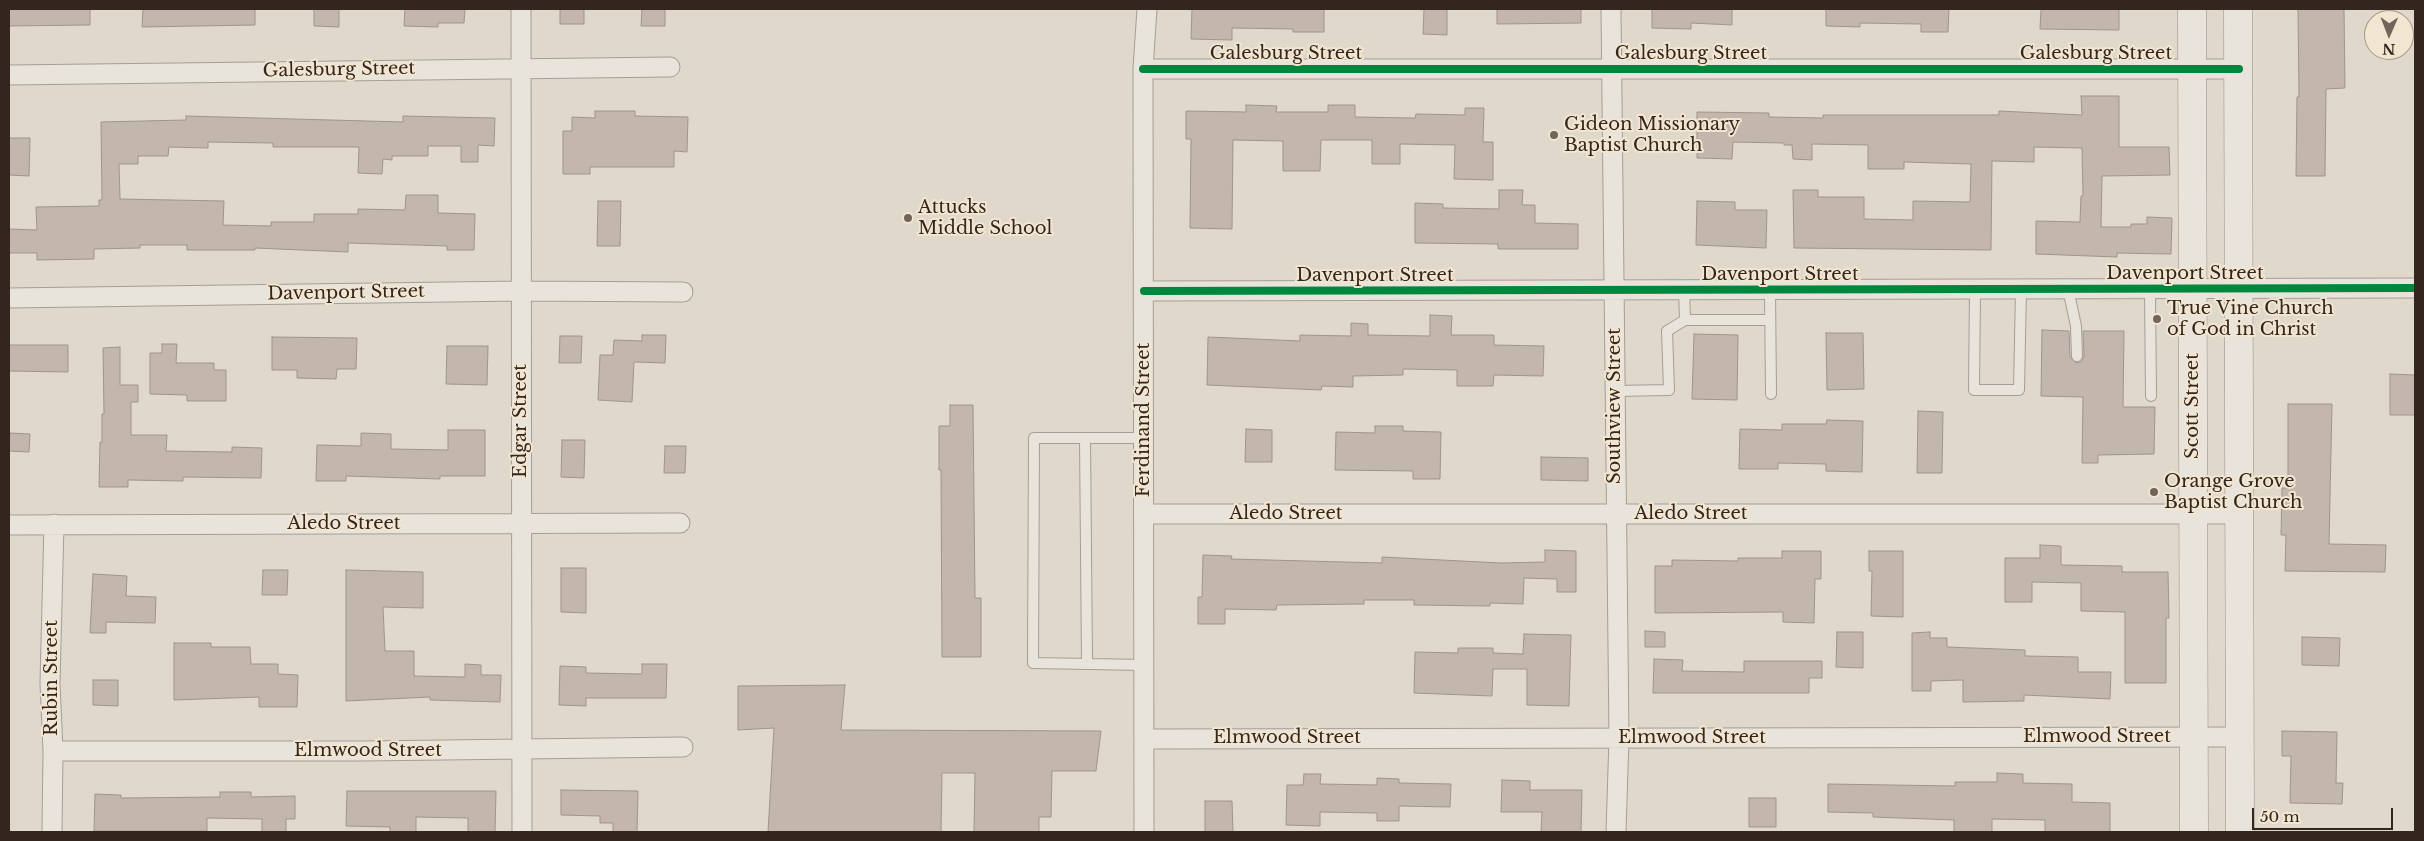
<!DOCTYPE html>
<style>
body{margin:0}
#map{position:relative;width:2424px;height:841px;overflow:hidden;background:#e0d8cb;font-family:"Libre Baskerville",serif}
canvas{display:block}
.frame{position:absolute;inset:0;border:10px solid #33261e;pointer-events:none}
.north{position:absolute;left:2364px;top:10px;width:50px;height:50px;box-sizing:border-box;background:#f2e6d1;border:1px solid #a69989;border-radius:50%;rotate:181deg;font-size:14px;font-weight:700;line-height:20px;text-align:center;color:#33261e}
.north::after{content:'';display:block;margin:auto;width:18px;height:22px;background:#70645b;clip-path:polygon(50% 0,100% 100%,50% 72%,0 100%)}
.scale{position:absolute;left:2252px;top:808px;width:141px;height:22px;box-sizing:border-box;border:2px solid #33261e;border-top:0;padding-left:6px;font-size:15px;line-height:18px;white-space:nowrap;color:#33261e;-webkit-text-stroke:4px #f2e6d1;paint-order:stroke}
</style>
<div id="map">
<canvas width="2424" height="841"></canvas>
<div class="frame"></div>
<div class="north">N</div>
<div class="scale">50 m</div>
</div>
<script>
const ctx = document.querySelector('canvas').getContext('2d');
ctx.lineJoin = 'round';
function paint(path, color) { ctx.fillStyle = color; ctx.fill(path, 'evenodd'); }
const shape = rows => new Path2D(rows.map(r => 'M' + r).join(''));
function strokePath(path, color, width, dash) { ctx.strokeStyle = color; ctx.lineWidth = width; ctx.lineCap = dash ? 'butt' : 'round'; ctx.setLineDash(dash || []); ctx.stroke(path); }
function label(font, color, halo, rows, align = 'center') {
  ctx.font = font + ' "Libre Baskerville",serif'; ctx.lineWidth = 4; ctx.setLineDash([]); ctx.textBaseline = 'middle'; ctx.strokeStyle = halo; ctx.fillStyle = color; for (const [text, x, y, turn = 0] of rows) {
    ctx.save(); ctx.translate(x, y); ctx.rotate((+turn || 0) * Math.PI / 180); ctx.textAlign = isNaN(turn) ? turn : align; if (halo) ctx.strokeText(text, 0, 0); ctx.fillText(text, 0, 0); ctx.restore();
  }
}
const building = shape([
 [9,9,90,9,90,25,9,26,9,9],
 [143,9,255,9,255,25,142,27,143,9],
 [314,9,339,9,339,27,314,26,314,9],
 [405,9,465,9,464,23,438,23,438,27,404,26,405,9],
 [560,9,584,9,584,24,560,24,560,9],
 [642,9,665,9,665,26,641,26,642,9],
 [1192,9,1324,9,1324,32,1293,32,1293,29,1232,28,1232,40,1191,39,1192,9],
 [1424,9,1447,9,1447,35,1423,34,1424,9],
 [1497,9,1581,9,1581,23,1497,24,1497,9],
 [1652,9,1732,9,1732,25,1691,23,1691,29,1652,28,1652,9],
 [1826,9,1949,9,1948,32,1921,32,1921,24,1860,23,1860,27,1826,26,1826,9],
 [2041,9,2119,9,2119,30,2040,29,2041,9],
 [2298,9,2344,9,2345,88,2326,89,2325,176,2296,176,2297,97,2299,97,2298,9],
 [2081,96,2119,96,2119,147,2169,147,2170,175,2102,176,2101,227,2131,227,2131,224,2147,224,2147,217,2172,218,2171,254,2117,253,2117,257,2036,254,2036,221,2080,222,2081,196,2083,196,2082,148,2034,147,2034,162,1992,161,1991,250,1794,248,1793,190,1818,190,1818,197,1864,197,1864,219,1913,220,1913,201,1970,202,1971,164,1904,162,1904,169,1868,169,1868,145,1812,144,1812,160,1793,159,1792,145,1784,145,1784,143,1733,142,1732,159,1697,158,1697,112,1769,113,1769,117,1823,118,1823,115,1999,115,1999,111,2082,115,2081,96],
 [1246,105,1277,106,1276,112,1328,112,1328,105,1355,105,1355,117,1415,118,1416,114,1465,115,1465,108,1484,108,1483,142,1493,142,1493,180,1454,179,1455,145,1400,144,1400,164,1372,164,1372,140,1321,140,1320,171,1283,171,1283,141,1233,140,1232,229,1190,228,1191,139,1186,139,1186,111,1246,112,1246,105],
 [595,111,635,111,635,116,688,117,687,152,674,151,674,167,590,167,590,174,563,174,563,131,572,131,572,117,595,118,595,111],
 [186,116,403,122,403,116,495,118,494,146,478,145,478,162,461,162,461,146,428,146,428,156,392,156,392,160,383,159,382,174,358,173,359,147,273,147,273,143,208,142,208,148,169,147,168,156,138,156,138,164,119,164,120,199,224,201,223,225,271,226,271,222,314,222,314,214,358,214,358,209,405,210,406,195,438,195,438,213,475,214,474,250,447,250,447,246,348,243,348,252,255,248,255,250,187,250,187,245,140,245,140,248,94,249,94,259,37,260,37,253,9,253,9,229,37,230,36,207,99,206,99,200,102,200,101,122,186,120,186,116],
 [9,138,30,138,29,176,9,175,9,138],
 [1499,190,1523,190,1522,205,1535,205,1535,223,1578,224,1578,249,1498,249,1498,244,1415,243,1415,203,1443,204,1443,208,1499,209,1499,190],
 [598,201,621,201,620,246,597,246,598,201],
 [1697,201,1735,202,1735,210,1767,210,1766,248,1696,245,1697,201],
 [1430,315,1452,316,1451,335,1494,335,1494,345,1544,346,1543,376,1494,375,1493,386,1457,386,1457,370,1403,369,1403,375,1353,376,1353,387,1322,386,1321,390,1207,385,1208,337,1300,341,1300,335,1351,336,1351,323,1368,324,1368,335,1430,336,1430,315],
 [2042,330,2069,331,2070,357,2077,363,2081,362,2084,356,2083,331,2124,331,2123,407,2155,407,2154,454,2098,455,2098,463,2082,463,2083,397,2041,396,2042,330],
 [1826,333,1863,333,1864,389,1827,390,1826,333],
 [1694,334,1738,335,1737,400,1692,399,1694,334],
 [642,335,666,335,665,363,634,362,632,402,598,400,600,355,613,355,614,340,642,341,642,335],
 [560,336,582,336,581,363,559,363,560,336],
 [272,337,357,338,356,369,337,369,336,379,297,378,297,370,272,370,272,337],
 [162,344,177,344,176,363,214,363,214,370,226,370,226,401,187,401,187,395,150,394,150,353,162,353,162,344],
 [9,345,68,345,68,372,9,371,9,345],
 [447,346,488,346,487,385,446,384,447,346],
 [120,347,120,385,138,385,138,402,131,402,131,435,167,435,166,451,232,452,232,447,262,448,261,478,183,477,183,481,128,480,128,487,99,487,100,442,102,442,102,414,104,414,103,348,120,347],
 [2390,374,2415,375,2415,415,2390,415,2390,374],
 [2288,404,2332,404,2329,544,2386,545,2385,572,2285,571,2286,535,2281,535,2282,488,2288,488,2288,404],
 [950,405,973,405,975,598,981,598,981,657,942,657,941,470,939,470,939,426,950,426,950,405],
 [1918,411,1943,412,1942,473,1917,473,1918,411],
 [1827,420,1863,421,1862,472,1826,471,1826,464,1778,463,1778,469,1739,469,1740,429,1782,430,1782,424,1826,424,1827,420],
 [1375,426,1403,426,1403,431,1441,432,1440,479,1413,479,1413,471,1335,470,1336,432,1375,433,1375,426],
 [1246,429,1272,430,1272,462,1245,462,1246,429],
 [448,430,485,430,485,476,440,476,440,479,346,476,346,481,316,481,317,445,361,446,361,433,391,434,391,449,448,450,448,430],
 [10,433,30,434,29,452,9,451,10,433],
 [562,440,585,440,584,478,561,477,562,440],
 [665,446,686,446,685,473,664,473,665,446],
 [1541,457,1588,458,1588,481,1541,480,1541,457],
 [2040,545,2061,546,2061,565,2122,566,2122,572,2168,572,2169,618,2166,618,2166,683,2125,683,2125,612,2081,611,2081,583,2032,582,2032,602,2005,602,2005,558,2040,558,2040,545],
 [1545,550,1576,551,1576,592,1557,592,1557,579,1524,578,1523,604,1490,603,1490,606,1414,605,1414,600,1364,600,1364,604,1277,605,1276,610,1225,609,1225,624,1198,624,1198,597,1202,597,1203,555,1232,556,1231,559,1382,563,1382,557,1501,563,1545,562,1545,550],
 [1782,551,1821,551,1821,579,1815,579,1814,623,1783,622,1783,612,1655,613,1655,566,1672,566,1672,560,1738,561,1738,558,1782,558,1782,551],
 [1869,551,1903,551,1903,617,1871,616,1872,571,1869,571,1869,551],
 [561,568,586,568,586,613,561,612,561,568],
 [263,570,288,570,287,595,262,595,263,570],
 [346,570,423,572,423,608,383,607,385,651,414,651,414,676,465,677,465,664,481,665,481,675,501,675,500,702,430,700,430,697,346,701,346,570],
 [93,574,127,576,126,596,156,597,155,623,106,622,106,633,90,633,93,574],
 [1645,631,1665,632,1665,647,1645,647,1645,631],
 [1837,632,1863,632,1863,668,1836,667,1837,632],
 [1930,632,1930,638,1947,638,1947,647,2025,650,2025,656,2078,657,2078,672,2111,672,2110,699,2024,695,2024,701,1963,702,1963,680,1931,681,1931,691,1912,691,1912,633,1930,632],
 [1524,634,1571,635,1569,706,1527,705,1527,669,1493,669,1492,696,1414,693,1415,652,1458,653,1458,648,1493,648,1493,653,1523,654,1524,634],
 [2302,637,2340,638,2339,666,2302,665,2302,637],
 [174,643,211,643,211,647,250,647,251,664,278,664,278,674,298,675,297,707,259,707,259,697,174,700,174,643],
 [1654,659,1683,660,1682,671,1744,672,1744,661,1822,661,1822,678,1809,678,1809,693,1653,693,1654,659],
 [642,664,667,664,666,698,586,698,586,706,559,705,560,666,586,667,586,673,642,674,642,664],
 [93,680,118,680,118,706,93,705,93,680],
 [845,685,841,730,1101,731,1096,771,1052,771,1051,817,1039,817,1039,832,974,832,975,773,942,773,941,832,768,832,774,728,738,730,738,686,845,685],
 [2282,731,2337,732,2336,783,2343,783,2342,804,2290,803,2291,756,2282,756,2282,731],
 [1997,773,2023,774,2023,783,2072,784,2072,802,2110,803,2110,832,2045,832,2045,820,1992,819,1992,832,1954,832,1954,820,1873,817,1873,813,1828,812,1828,784,1955,786,1955,782,1997,782,1997,773],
 [1304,774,1321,774,1320,784,1377,785,1377,778,1399,779,1399,783,1451,784,1450,807,1399,806,1399,821,1377,821,1377,813,1320,812,1320,826,1286,825,1287,785,1303,785,1304,774],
 [1502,780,1530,781,1530,790,1582,790,1581,832,1541,832,1542,812,1501,812,1502,780],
 [561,790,638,791,637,832,613,832,613,823,600,823,600,816,561,815,561,790],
 [347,791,496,791,495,832,468,832,468,818,416,817,416,832,390,832,390,827,346,826,347,791],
 [220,792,251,792,251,797,295,796,295,819,286,819,286,832,262,832,262,819,207,818,207,831,94,831,95,794,121,795,121,798,220,797,220,792],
 [1749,798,1776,798,1776,827,1749,827,1749,798],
 [1205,801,1232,801,1233,832,1205,832,1205,801]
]);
const lane = shape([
 [1975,289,1974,390,2019,390,2021,289],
 [2068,289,2076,326,2077,356],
 [2150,289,2151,396],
 [1684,290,1685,320],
 [1770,290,1771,394],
 [1615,391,1669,390,1667,331,1685,320,1770,320],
 [1085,438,1087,663],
 [1144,438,1034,438,1033,663,1145,665]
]);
const street = shape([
 [521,9,522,832],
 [1611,9,1619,738,1616,832],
 [1143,69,2239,69],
 [9,75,670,67],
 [1144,291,2415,288],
 [9,298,522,291,683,292],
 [1144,514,2239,514],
 [9,525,680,523],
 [1145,739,2240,737],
 [53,751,363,751,683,747],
 [52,832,53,751,50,683,54,524],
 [1144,832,1143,69,1147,9]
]);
const secondary = shape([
 [2192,9,2194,832],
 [2238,9,2240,832]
]);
const cycleway = shape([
 [1143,69,2239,69],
 [1144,291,2415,288]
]);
const markers = [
 [1554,135,5,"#70645b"],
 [908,218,5,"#70645b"],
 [2157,319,5,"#70645b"],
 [2154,492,5,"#70645b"]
];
const streetNames = [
 ["Galesburg Street",1286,54],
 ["Galesburg Street",1691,54],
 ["Galesburg Street",2096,54],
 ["Galesburg Street",339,70,-1],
 ["Davenport Street",2185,274],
 ["Davenport Street",1780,275],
 ["Davenport Street",1375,276],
 ["Davenport Street",346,293,-1],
 ["Southview Street",1615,406,-90],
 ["Scott Street",2193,406,-90],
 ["Ferdinand Street",1144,420,-90],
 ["Edgar Street",521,421,-90],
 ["Aledo Street",1286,514],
 ["Aledo Street",1691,514],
 ["Aledo Street",344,524],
 ["Rubin Street",52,678,-90],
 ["Elmwood Street",2097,737],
 ["Elmwood Street",1287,738],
 ["Elmwood Street",1692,738],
 ["Elmwood Street",368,751]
];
const poiNames = [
 ["Gideon Missionary",1564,125],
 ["Baptist Church",1564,146],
 ["Attucks",918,208],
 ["Middle School",918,229],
 ["True Vine Church",2167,309],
 ["of God in Christ",2167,330],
 ["Orange Grove",2164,482],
 ["Baptist Church",2164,503]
];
paint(building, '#c3b6ac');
strokePath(building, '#a0948b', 1);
strokePath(lane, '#a59e95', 12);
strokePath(street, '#a59e95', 21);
strokePath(secondary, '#958d84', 29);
strokePath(lane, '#e8e4dc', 10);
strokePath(street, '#e8e4dc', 19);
strokePath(secondary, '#e8e4dc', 28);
strokePath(cycleway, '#00873e', 8);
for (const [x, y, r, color] of markers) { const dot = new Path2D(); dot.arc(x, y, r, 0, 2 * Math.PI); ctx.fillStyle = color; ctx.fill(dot); strokePath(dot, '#f2e6d1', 2); }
label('18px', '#33261e', '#f2e6d1', streetNames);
label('18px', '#33261e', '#f2e6d1', poiNames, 'left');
</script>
